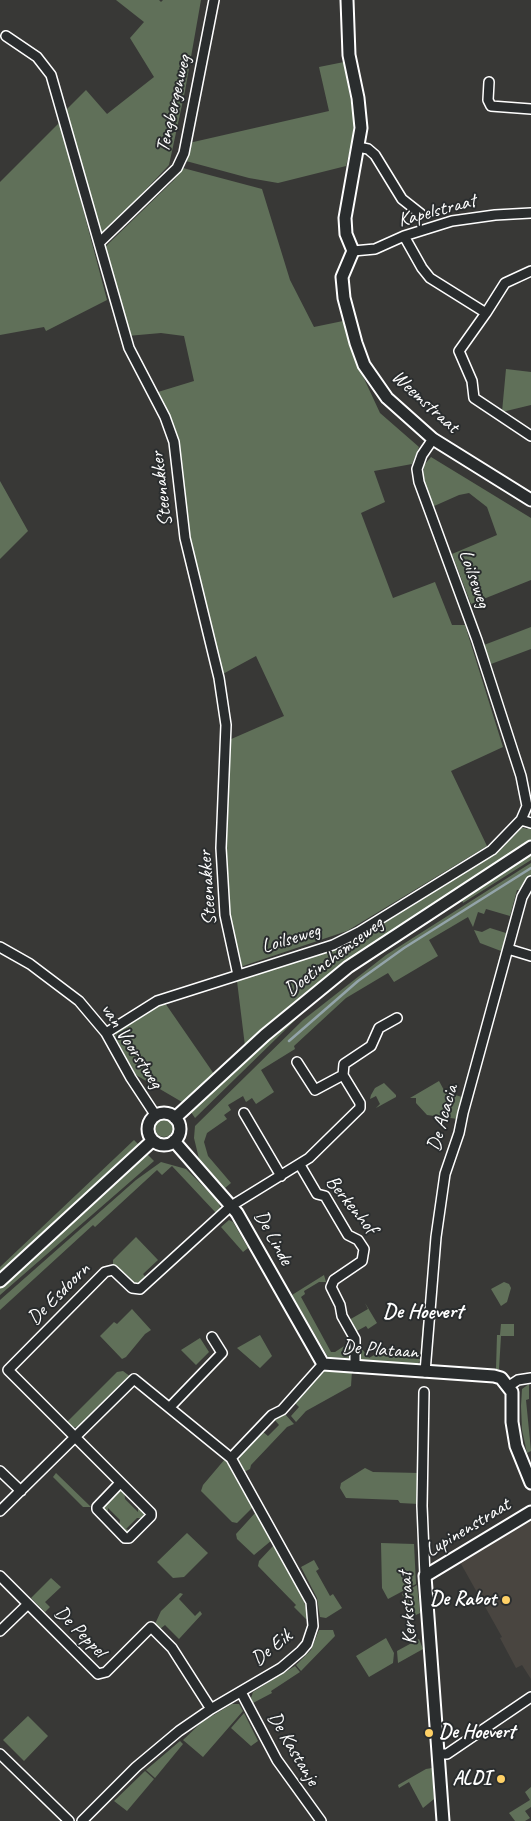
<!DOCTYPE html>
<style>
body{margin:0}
canvas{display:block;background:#383836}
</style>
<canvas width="531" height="1821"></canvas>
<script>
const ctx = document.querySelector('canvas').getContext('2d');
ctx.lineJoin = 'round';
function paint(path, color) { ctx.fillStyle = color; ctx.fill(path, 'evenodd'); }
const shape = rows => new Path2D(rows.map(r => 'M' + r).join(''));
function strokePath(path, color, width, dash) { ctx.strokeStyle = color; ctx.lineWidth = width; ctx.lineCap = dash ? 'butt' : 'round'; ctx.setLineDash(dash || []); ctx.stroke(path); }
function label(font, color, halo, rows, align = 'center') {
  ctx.font = font + ' Caveat,sans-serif'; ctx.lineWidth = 4; ctx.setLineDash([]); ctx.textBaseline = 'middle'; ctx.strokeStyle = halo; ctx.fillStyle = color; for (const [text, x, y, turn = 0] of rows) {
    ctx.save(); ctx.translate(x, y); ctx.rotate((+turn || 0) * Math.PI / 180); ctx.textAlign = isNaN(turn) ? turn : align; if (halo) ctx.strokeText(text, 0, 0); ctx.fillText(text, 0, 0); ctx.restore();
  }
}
const built = shape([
 [531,1519,531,1679,522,1665,516,1668,500,1638,502,1637,460,1562]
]);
const green = shape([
 [116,0,159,0,161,2,163,0,201,0,185,91,169,165,100,238,65,111,86,90,107,114,154,77,130,38,144,22],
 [344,62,354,120,353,138,346,166,278,183,249,178,186,161,189,143,329,111,319,67],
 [60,122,107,300,46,331,44,327,0,335,0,182],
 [183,168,262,189,290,280,314,327,343,321,354,357,380,413,419,447,412,464,374,471,385,502,361,513,393,598,435,582,452,625,465,625,503,747,451,771,487,846,347,931,240,967,229,916,226,876,229,740,284,716,256,656,221,675,199,589,185,514,176,440,158,392,194,381,184,336,161,333,127,336,103,249,174,180],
 [506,369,531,372,531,405,502,412],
 [431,457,531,518,531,580,471,604,452,554,497,535,487,507,469,493,459,495,432,507,423,476,424,465],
 [0,481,28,531,0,559],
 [531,627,531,649,491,664,484,645],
 [521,827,527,829,531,827,531,843,352,957,301,996,245,1046,237,981,347,942,368,932,476,862],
 [531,854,531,860,463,903,461,897],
 [531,863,531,876,520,890,517,890,510,916,486,909,484,914,478,912,473,927,468,917,429,940,438,956,394,982,388,973,346,998,294,1046,295,1049,261,1070,274,1092,256,1104,252,1098,246,1102,243,1096,228,1105,231,1110,224,1115,227,1119,207,1133,204,1142,208,1156,231,1183,225,1188,202,1162,200,1163,194,1138,195,1126,303,1020,386,955],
 [490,928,506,933,501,963,498,963,501,951,480,943,474,930,482,932],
 [325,991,195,1118,191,1112,204,1099,273,1033],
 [165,1003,214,1074,182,1102,136,1075,115,1037,116,1033,126,1025,152,1007],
 [439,1081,445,1092,462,1097,458,1119,427,1115,416,1103,416,1098,410,1098],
 [384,1083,396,1095,396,1097,376,1108,380,1104,376,1096,370,1099,371,1095,375,1088],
 '155 1128a9 9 0 1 1 18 0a9 9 0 1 1-18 0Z',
 [134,1140,138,1144,0,1275,0,1267],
 [146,1153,154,1161,0,1295,0,1287],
 [161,1162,186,1169,219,1202,220,1208,216,1213,172,1166,162,1175,157,1170,95,1227,93,1225,0,1310,0,1300,136,1180],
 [229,1220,233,1222,248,1248,243,1252,221,1227],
 [136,1237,158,1260,143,1274,147,1279,138,1285,131,1282,113,1264,113,1260],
 [324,1275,326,1282,319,1282,304,1291,305,1294,301,1297,331,1352,335,1352,352,1341,349,1358,328,1357,292,1295],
 [504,1282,509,1284,511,1288,507,1302,501,1306,491,1289],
 [365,1303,377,1323,368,1329,366,1326,355,1332,349,1320,368,1309],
 [132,1309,151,1330,145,1334,126,1357,122,1359,100,1336,114,1322,117,1324],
 [423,1322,426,1324,423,1356,417,1365,361,1360,359,1345,369,1358,388,1347,394,1357,420,1359],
 [501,1324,514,1324,514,1336,501,1336,499,1369,496,1369,497,1335,500,1335],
 [260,1335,272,1356,260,1368,237,1348],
 [200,1338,209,1352,196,1365,181,1350],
 [327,1369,352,1371,351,1386,306,1411,296,1422,291,1416,299,1407,294,1402],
 [123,1371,131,1377,82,1425,73,1428,66,1423,117,1372],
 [529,1384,529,1399,526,1400,531,1451,527,1453,522,1430,521,1406,522,1389],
 [284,1413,294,1424,287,1427,251,1465,250,1469,244,1472,239,1461,240,1456,262,1431,268,1436,279,1425,274,1419],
 [225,1459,253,1507,237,1523,232,1522,201,1491,203,1485],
 [365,1468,373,1472,420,1473,419,1504,400,1503,398,1500,346,1498,340,1488,341,1483],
 [56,1473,91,1507,83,1507,53,1477],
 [122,1487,124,1490,125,1499,138,1512,138,1504,147,1514,146,1518,137,1518,126,1529,132,1531,126,1534,119,1529,120,1520,108,1508,107,1517,101,1508],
 [256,1512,272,1540,254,1555,237,1539,236,1534],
 [187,1533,208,1553,184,1577,173,1578,157,1562],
 [381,1543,414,1544,416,1584,388,1599,382,1588],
 [274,1545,302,1594,309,1619,306,1619,294,1607,296,1605,258,1566,259,1561],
 [314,1560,319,1569,316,1571,330,1596,333,1594,342,1608,326,1618,320,1617,317,1598,301,1567],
 [51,1578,61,1587,45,1602,50,1607,45,1612,31,1598],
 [417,1585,420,1613,414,1616,402,1594],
 [180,1593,183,1594,179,1599,195,1616,200,1611,202,1614,179,1639,165,1625,160,1629,155,1624,161,1611],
 [319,1630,333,1630,335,1636,301,1671,296,1665,311,1650],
 [386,1638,394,1653,393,1663,369,1677,356,1656],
 [419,1639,423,1649,398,1663,397,1651],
 [295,1666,300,1672,271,1691,272,1693,253,1703,251,1698,253,1692],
 [232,1704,239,1704,243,1711,203,1757,183,1740,202,1722],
 [244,1713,258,1741,251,1746,231,1728],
 [28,1716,48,1736,24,1761,3,1740],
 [180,1741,183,1744,155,1778,146,1770],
 [432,1768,434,1799,423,1808,409,1782,399,1788,398,1785,426,1769],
 [145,1771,154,1779,127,1811,114,1801],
 [531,1787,531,1807,525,1811,530,1818,525,1821,515,1821,509,1813,530,1800,525,1792]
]);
const stream = shape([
 [289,1041,358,981,404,948,531,868]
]);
const street = shape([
 [6,36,37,57,51,75,129,348,165,417,174,442,185,538,219,678,226,725,221,848,225,915,238,975],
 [489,82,488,100,491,106,531,109],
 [358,147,368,149,375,155,402,199,421,214],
 [404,236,422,268,430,278,486,313,505,283,531,271],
 [99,243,177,168,184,153,214,0],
 [353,251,375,249,404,236,452,221,495,215,531,213],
 [486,313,459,351,472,381,474,398,531,436],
 [521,820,531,823],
 [0,947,30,964,79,1001,106,1033,131,1078,156,1116],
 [508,949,531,956],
 [106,1033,157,1001,333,945,359,932,492,850,521,820,527,806,521,776,477,640,419,482,417,469,422,455,433,439],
 [297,1062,315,1090,343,1075],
 [244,1113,281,1176],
 [300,1165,317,1194,325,1196,348,1235,358,1240,364,1249,362,1261,334,1280,331,1287,340,1305,342,1316,355,1339,355,1367],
 [425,1372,436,1237,445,1174,459,1133,463,1113,522,897,531,881],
 [509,1386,518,1380,531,1378],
 [424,1392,422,1506,425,1576],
 [170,1407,222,1353,212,1337],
 [231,1458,272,1415,282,1410,323,1364],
 [0,1471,21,1491],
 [120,1483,97,1507,97,1509,125,1538,129,1538,151,1516,151,1513,8,1370,105,1272,113,1270,132,1288,140,1289,231,1206,309,1158,360,1108,360,1103,343,1075,344,1064,371,1046,379,1028,397,1018],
 [0,1511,134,1379,231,1458,311,1602,313,1626,307,1644,301,1651,281,1668,211,1709,179,1731,136,1767,82,1821],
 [0,1576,98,1674,106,1672,151,1627,172,1648,211,1709],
 [0,1631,28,1604],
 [241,1692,277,1760,321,1821],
 [0,1754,69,1821],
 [438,1754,447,1754,531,1697]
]);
const secondary = shape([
 [347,0,349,55,358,98,361,128,345,218,346,234,353,251,342,277,344,298,356,343,364,365,387,398,433,439,531,500],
 '148 1129a16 16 0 1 1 32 0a16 16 0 1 1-32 0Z',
 [175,1118,265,1035,348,967,531,847],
 [174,1141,237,1213,323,1364,494,1376,501,1378,512,1392,512,1422,516,1446,531,1483],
 [0,1281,152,1141],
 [443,1821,425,1576,531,1512]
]);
const markers = [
 [506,1600,5,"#ffd166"],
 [429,1733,5,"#ffd166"],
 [501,1779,5,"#ffd166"]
];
const streetNames = [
 ["Tengbergenweg",174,104,-77],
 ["Kapelstraat",437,211,-15],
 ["Weemstraat",425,402,42],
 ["Steenakker",162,489,-97],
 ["Loilseweg",474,579,71],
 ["Steenakker",208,888,-94],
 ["Loilseweg",291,939,-17],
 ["Doetinchemseweg",334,957,-37],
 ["van Voorstweg",131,1046,57],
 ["De Acacia",443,1118,-74],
 ["Berkenhof",351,1205,51],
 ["De Linde",273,1238,61],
 ["De Esdoorn",59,1294,-45],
 ["De Plataan",380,1350,4],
 ["Lupinenstraat",468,1528,-31],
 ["Kerkstraat",408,1608,-94],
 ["De Peppel",80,1632,45],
 ["De Eik",272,1648,-38],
 ["De Kastanje",293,1749,59]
];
const poiNames = [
 ["De Rabot",496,1600],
 ["De Hoevert",439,1733,"left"],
 ["ALDI",491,1779]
];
const neighbourhoodNames = [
 ["De Hoevert",423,1312]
];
paint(built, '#494540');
paint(green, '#607059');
strokePath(stream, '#93a4a9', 2.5);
strokePath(street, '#fff', 12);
strokePath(secondary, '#fff', 15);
strokePath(street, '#2a2d2e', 9);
strokePath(secondary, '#2a2d2e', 11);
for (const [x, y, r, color] of markers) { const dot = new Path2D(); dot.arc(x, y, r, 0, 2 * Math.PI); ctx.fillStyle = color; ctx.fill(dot); strokePath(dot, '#2a2d2e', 2); }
label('20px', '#fff', '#2a2d2e', streetNames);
label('bold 20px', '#fff', '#2a2d2e', poiNames, 'right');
label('bold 21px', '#fff', '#2a2d2e', neighbourhoodNames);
</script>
